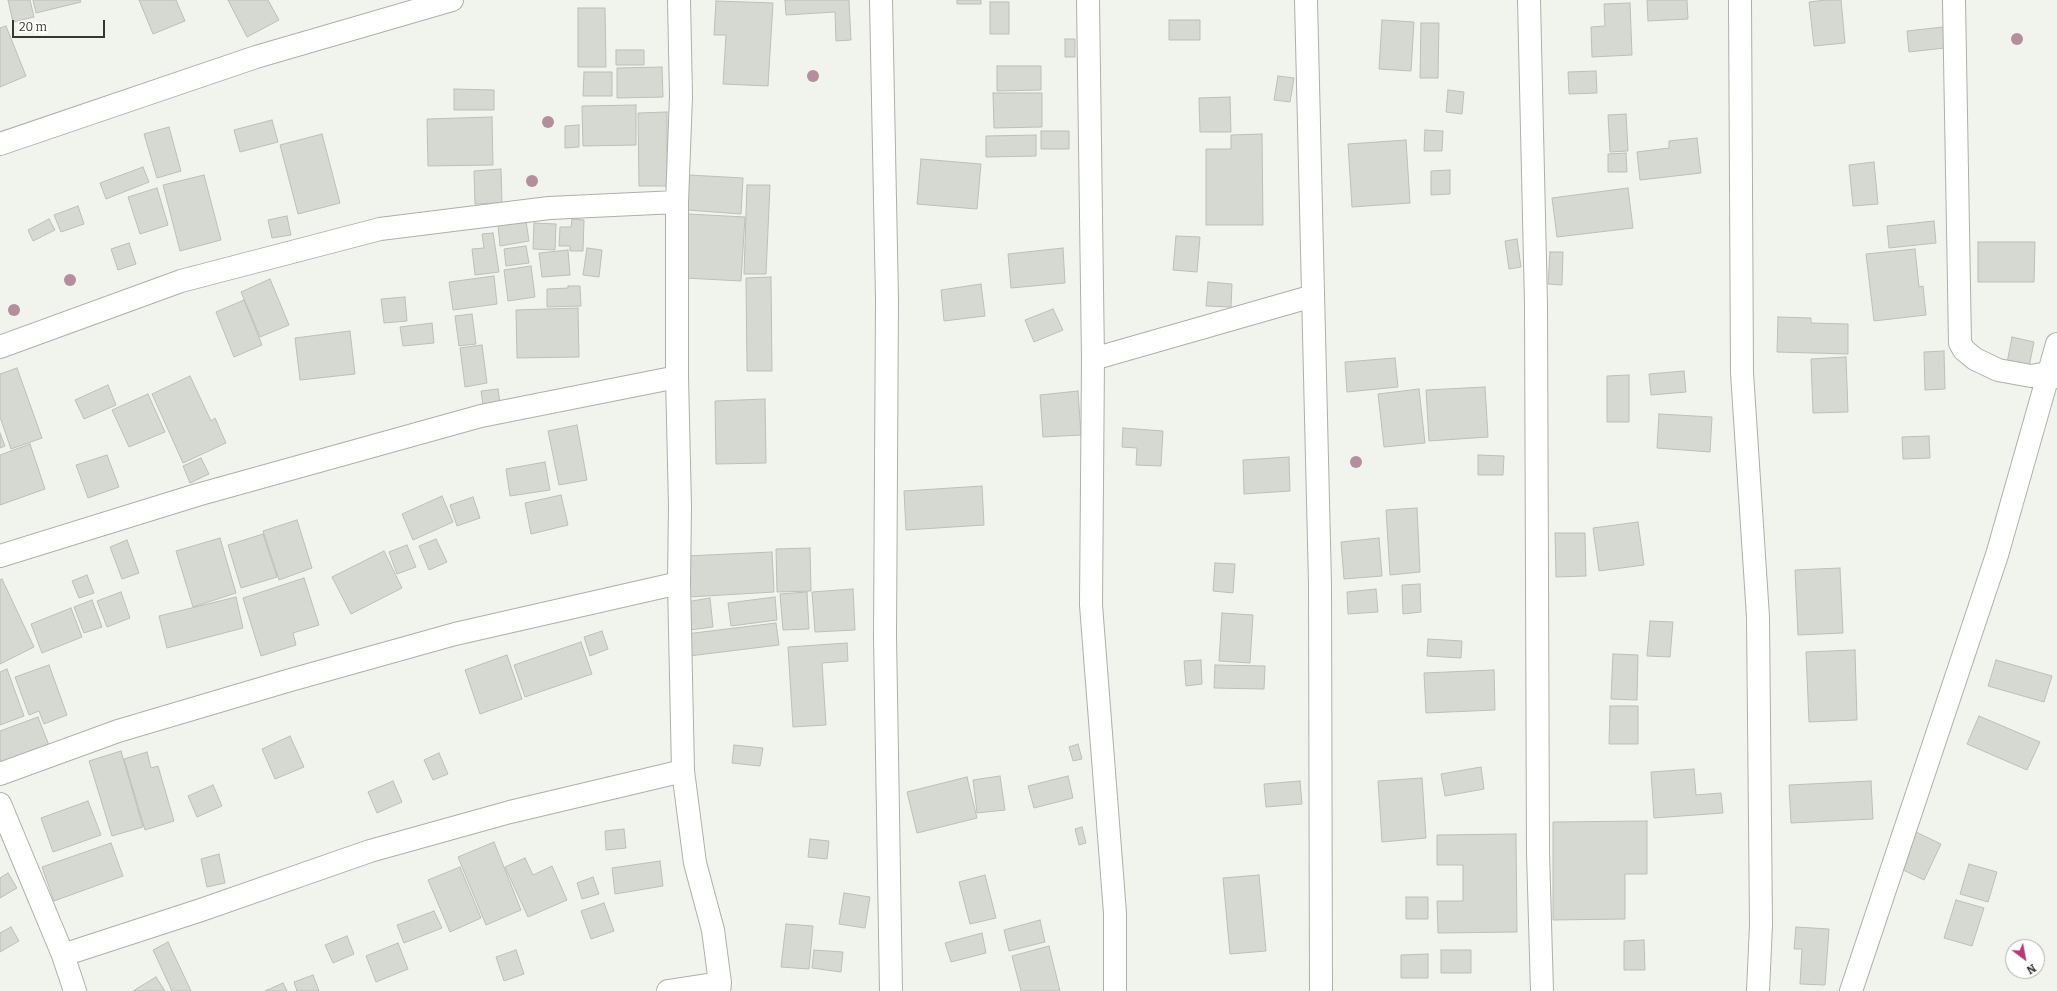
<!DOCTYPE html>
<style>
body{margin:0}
#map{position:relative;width:2057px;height:991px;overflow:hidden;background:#f1f4ec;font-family:Bitter,serif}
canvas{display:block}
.north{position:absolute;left:2005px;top:939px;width:40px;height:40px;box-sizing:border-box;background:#fff;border:1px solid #afafad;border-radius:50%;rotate:148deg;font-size:11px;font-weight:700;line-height:16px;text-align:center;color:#363733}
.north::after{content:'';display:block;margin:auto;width:14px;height:18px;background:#bb3679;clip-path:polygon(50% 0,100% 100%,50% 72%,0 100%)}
.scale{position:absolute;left:12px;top:20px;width:93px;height:18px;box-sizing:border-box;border:2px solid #363733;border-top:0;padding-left:5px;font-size:12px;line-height:14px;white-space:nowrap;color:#363733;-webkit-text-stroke:3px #fff;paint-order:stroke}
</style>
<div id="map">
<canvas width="2057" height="991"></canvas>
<div class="north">N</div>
<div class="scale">20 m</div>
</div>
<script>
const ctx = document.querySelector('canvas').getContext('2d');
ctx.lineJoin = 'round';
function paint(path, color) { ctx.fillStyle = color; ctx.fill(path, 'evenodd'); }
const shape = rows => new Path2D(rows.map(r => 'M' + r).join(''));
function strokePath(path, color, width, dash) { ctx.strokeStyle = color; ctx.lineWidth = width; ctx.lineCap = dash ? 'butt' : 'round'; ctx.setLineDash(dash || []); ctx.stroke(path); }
const building = shape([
 [8,0,30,0,34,17,13,22,8,0],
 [33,0,80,0,81,2,36,13,33,0],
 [139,0,176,0,185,21,153,34,139,0],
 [228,0,268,0,279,20,247,37,228,0],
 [785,0,849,0,851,40,836,41,835,12,786,15,785,0],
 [957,0,981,0,981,4,957,4,957,0],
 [1647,0,1687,0,1688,19,1648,21,1647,0],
 [1826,0,1841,0,1845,43,1814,46,1809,2,1826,0],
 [716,1,773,3,768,86,723,84,726,35,714,35,716,1],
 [990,2,1009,2,1009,34,990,34,990,2],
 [1630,3,1632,55,1592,57,1591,27,1605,26,1604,4,1630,3],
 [578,8,605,8,606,67,578,67,578,8],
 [1169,20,1200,20,1200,40,1169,40,1169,20],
 [1382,20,1414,22,1411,71,1379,69,1382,20],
 [1421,23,1439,23,1438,78,1420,78,1421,23],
 [6,26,26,76,0,87,0,28,6,26],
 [1943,27,1945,48,1909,52,1907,31,1943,27],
 [1065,39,1075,39,1075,57,1065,57,1065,39],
 [616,50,644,50,644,65,616,65,616,50],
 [997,66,1041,66,1041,90,997,91,997,66],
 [662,67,663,97,617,98,617,68,662,67],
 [1596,71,1597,93,1569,94,1568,72,1596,71],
 [584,72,612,72,612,96,583,96,584,72],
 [1278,76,1294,78,1290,102,1274,100,1278,76],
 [454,89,494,90,494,110,454,110,454,89],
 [1448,90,1464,92,1462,114,1446,112,1448,90],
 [993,93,1042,93,1042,127,994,128,993,93],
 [1230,97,1231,132,1200,132,1199,98,1230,97],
 [636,105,636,145,583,146,582,106,636,105],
 [667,112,667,186,639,186,638,113,667,112],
 [1626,114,1628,151,1610,152,1608,115,1626,114],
 [492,117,493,165,428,166,427,119,492,117],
 [272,120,278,142,240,152,234,130,272,120],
 [579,125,579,147,565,148,565,126,579,125],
 [169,127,181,171,157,178,144,134,169,127],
 [1425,130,1443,131,1442,151,1424,151,1425,130],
 [1041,131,1069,131,1069,149,1041,149,1041,131],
 [322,134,340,203,298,214,280,145,322,134],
 [1262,134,1263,225,1206,225,1206,149,1231,149,1231,135,1262,134],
 [1036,135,1036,156,986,157,986,136,1036,135],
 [1697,138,1701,173,1640,180,1637,152,1669,148,1669,141,1697,138],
 [1406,140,1410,203,1352,207,1348,144,1406,140],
 [1626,153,1627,172,1608,172,1608,154,1626,153],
 [921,159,981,164,977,209,917,204,921,159],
 [1874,162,1878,204,1853,206,1849,165,1874,162],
 [143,167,149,182,106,199,100,183,143,167],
 [501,169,502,203,475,204,474,171,501,169],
 [1450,170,1450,194,1431,195,1431,171,1450,170],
 [204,175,221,240,180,251,163,185,204,175],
 [689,175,743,178,741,214,687,210,689,175],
 [747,185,770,185,766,274,744,274,747,185],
 [157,188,168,225,140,234,128,197,157,188],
 [1628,188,1633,228,1557,237,1552,198,1628,188],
 [78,206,84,224,61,232,54,215,78,206],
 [688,214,745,217,741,281,685,278,688,214],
 [287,216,291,235,272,238,268,220,287,216],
 [49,219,55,230,33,241,28,230,49,219],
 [572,219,584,220,583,251,570,251,570,246,559,246,560,227,571,227,572,219],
 [526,221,529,241,500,246,498,225,526,221],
 [1934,221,1936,243,1889,248,1887,226,1934,221],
 [534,223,556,224,555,250,533,249,534,223],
 [493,233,499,272,475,275,472,249,484,248,482,234,493,233],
 [1176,236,1200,237,1197,272,1173,270,1176,236],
 [1517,239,1521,267,1509,269,1505,241,1517,239],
 [1978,242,2035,242,2034,282,1978,282,1978,242],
 [129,243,136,264,118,270,111,249,129,243],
 [526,246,529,263,506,266,504,249,526,246],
 [587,248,602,250,599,277,583,275,587,248],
 [1063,248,1065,283,1011,288,1008,254,1063,248],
 [1915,249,1919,287,1923,286,1926,315,1874,321,1866,254,1915,249],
 [568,250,570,275,542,277,539,253,568,250],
 [1550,252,1563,252,1562,285,1548,284,1550,252],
 [531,266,535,297,508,301,504,270,531,266],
 [494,276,497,304,453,310,449,282,494,276],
 [771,277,772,371,747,371,746,278,771,277],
 [270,279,289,325,260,337,241,292,270,279],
 [1208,282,1232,284,1231,307,1206,306,1208,282],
 [981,284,985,316,944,321,941,290,981,284],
 [568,286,580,286,581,306,547,307,547,289,568,288,568,286],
 [405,297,407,321,384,323,381,299,405,297],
 [244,300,262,345,234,357,216,312,244,300],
 [578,308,579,357,517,358,516,310,578,308],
 [1053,309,1063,330,1034,342,1025,320,1053,309],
 [472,314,476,344,459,346,455,316,472,314],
 [1778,317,1811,318,1811,323,1848,324,1848,354,1777,352,1778,317],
 [432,323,434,343,403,346,400,327,432,323],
 [350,331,355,374,300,380,295,338,350,331],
 [2012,337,2034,342,2028,372,2006,368,2012,337],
 [482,345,487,383,465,387,460,348,482,345],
 [1944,351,1945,389,1925,390,1924,352,1944,351],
 [1846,357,1848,412,1813,413,1811,359,1846,357],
 [1395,358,1398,387,1347,392,1345,362,1395,358],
 [17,368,42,438,11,449,0,417,0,374,17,368],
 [1684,371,1686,392,1651,395,1649,374,1684,371],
 [1629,375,1629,422,1607,422,1607,376,1629,375],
 [190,376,211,421,215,418,226,443,183,463,152,394,190,376],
 [108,385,116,405,84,419,75,400,108,385],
 [1485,387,1488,437,1429,441,1426,390,1485,387],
 [498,389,500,403,483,405,481,391,498,389],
 [1419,389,1425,443,1384,447,1378,394,1419,389],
 [1078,391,1081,435,1043,437,1040,395,1078,391],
 [148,394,165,432,129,447,112,410,148,394],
 [765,399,766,463,716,464,715,401,765,399],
 [1659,414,1712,417,1710,452,1657,448,1659,414],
 [577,425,587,480,559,485,548,431,577,425],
 [1123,428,1163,431,1161,466,1136,465,1137,448,1122,447,1123,428],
 [0,433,5,446,0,448,0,433],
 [1929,436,1930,458,1903,459,1902,437,1929,436],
 [30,444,45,489,0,505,0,455,30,444],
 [107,455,119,487,88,498,76,465,107,455],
 [1478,455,1504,456,1503,475,1478,475,1478,455],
 [1289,457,1290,491,1244,494,1243,460,1289,457],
 [201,458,209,474,190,483,183,466,201,458],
 [545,462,550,490,510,496,506,469,545,462],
 [982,486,984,525,906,530,904,491,982,486],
 [561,495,568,525,531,534,525,503,561,495],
 [442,496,453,522,413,540,402,514,442,496],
 [473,497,480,518,457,526,450,505,473,497],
 [1417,508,1420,572,1390,575,1386,510,1417,508],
 [297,520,312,568,279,580,263,531,297,520],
 [1638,522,1644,565,1599,571,1593,528,1638,522],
 [1555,533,1585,533,1586,576,1556,577,1555,533],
 [263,534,277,577,241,588,228,545,263,534],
 [220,538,236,593,193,607,176,551,220,538],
 [1379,538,1382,576,1344,579,1341,542,1379,538],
 [436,539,447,562,429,570,419,546,436,539],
 [127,540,139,573,122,579,110,547,127,540],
 [407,545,416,567,397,574,389,552,407,545],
 [810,548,811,591,777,592,776,549,810,548],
 [384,551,402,588,351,614,332,577,384,551],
 [772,552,774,592,688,597,686,556,772,552],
 [1215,563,1235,564,1233,593,1213,591,1215,563],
 [1840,568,1843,633,1798,635,1795,570,1840,568],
 [87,575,94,593,79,598,72,581,87,575],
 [304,578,319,625,293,633,296,645,261,656,243,598,304,578],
 [2,579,34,647,0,664,0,580,2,579],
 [1420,584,1421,612,1403,614,1402,585,1420,584],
 [853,589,855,630,815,632,812,592,853,589],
 [1376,589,1378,612,1348,614,1347,592,1376,589],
 [121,592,130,618,107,627,97,601,121,592],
 [807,592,809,629,783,630,780,594,807,592],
 [236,597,243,628,167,648,159,616,236,597],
 [775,597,777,620,731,626,728,603,775,597],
 [710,598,713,627,690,630,686,602,710,598],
 [92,600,102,627,84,633,74,607,92,600],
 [71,608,82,637,42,653,31,624,71,608],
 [1222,613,1253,615,1250,663,1219,661,1222,613],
 [1650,621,1673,622,1670,657,1647,656,1650,621],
 [776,623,779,645,689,656,686,634,776,623],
 [602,631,608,649,590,656,584,637,602,631],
 [1428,639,1462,641,1461,658,1427,656,1428,639],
 [581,642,592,674,525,697,514,665,581,642],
 [847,643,848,661,822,663,826,725,793,727,788,647,847,643],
 [1855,650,1857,720,1809,722,1806,652,1855,650],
 [1613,654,1638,655,1637,700,1611,699,1613,654],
 [507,655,522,699,480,714,465,670,507,655],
 [1201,660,1202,684,1186,686,1184,661,1201,660],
 [1996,660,2052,676,2044,702,1988,686,1996,660],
 [49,665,67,715,44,724,39,711,29,715,15,677,49,665],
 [1215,665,1265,666,1264,689,1214,688,1215,665],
 [7,669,24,716,0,725,0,672,7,669],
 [1494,670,1495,710,1426,713,1424,673,1494,670],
 [1610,706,1638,706,1638,744,1609,744,1610,706],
 [1979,716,2040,742,2027,770,1967,744,1979,716],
 [38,717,50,748,0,766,0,731,38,717],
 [290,736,304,767,275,779,262,749,290,736],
 [1078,744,1082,759,1073,761,1069,747,1078,744],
 [734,745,763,748,760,766,732,763,734,745],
 [121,751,143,827,112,836,89,761,121,751],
 [147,752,151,768,158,766,174,821,145,830,124,759,147,752],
 [439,753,448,774,433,780,424,760,439,753],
 [1481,767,1484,789,1445,796,1441,774,1481,767],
 [1694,769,1696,795,1721,793,1723,813,1654,818,1651,772,1694,769],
 [1000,776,1005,810,977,813,973,780,1000,776],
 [1068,776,1073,798,1034,808,1028,786,1068,776],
 [967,777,977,818,917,833,907,792,967,777],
 [1422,778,1426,838,1382,842,1378,781,1422,778],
 [393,781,402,802,377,813,368,792,393,781],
 [1300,781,1302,804,1266,807,1264,784,1300,781],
 [1871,781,1873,819,1791,823,1789,785,1871,781],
 [213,785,222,806,197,817,188,796,213,785],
 [88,801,101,835,53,852,41,818,88,801],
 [1647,821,1647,874,1625,874,1625,919,1553,920,1553,822,1647,821],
 [1082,827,1086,843,1079,845,1075,829,1082,827],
 [624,829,626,848,606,850,605,831,624,829],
 [1914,831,1941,844,1924,880,1897,867,1914,831],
 [1516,834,1517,932,1438,933,1437,901,1463,901,1463,865,1437,865,1437,835,1516,834],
 [810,839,829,841,827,859,808,857,810,839],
 [494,842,521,910,486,925,458,857,494,842],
 [111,843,123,876,54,901,42,867,111,843],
 [219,854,225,883,207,887,201,859,219,854],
 [525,858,533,875,552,866,567,900,528,917,505,867,525,858],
 [660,861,663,886,615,894,612,868,660,861],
 [1969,864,1997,872,1988,902,1960,894,1969,864],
 [460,867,481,918,450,932,428,880,460,867],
 [8,873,17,888,0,898,0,878,8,873],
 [985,875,996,918,970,924,959,882,985,875],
 [1259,875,1266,951,1230,954,1223,878,1259,875],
 [593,877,599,894,582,899,577,883,593,877],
 [844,893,870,897,865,928,839,924,844,893],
 [1406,897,1428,897,1428,919,1406,919,1406,897],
 [1956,900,1984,908,1972,946,1944,938,1956,900],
 [604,903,614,931,591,939,581,911,604,903],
 [434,911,442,928,404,943,397,925,434,911],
 [1040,920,1045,942,1009,951,1004,930,1040,920],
 [786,924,813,926,809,969,781,967,786,924],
 [11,927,19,941,0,952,0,933,11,927],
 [1796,927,1829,929,1825,985,1800,984,1802,949,1794,949,1796,927],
 [982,933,986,953,951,962,945,943,982,933],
 [347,936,354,954,333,963,325,945,347,936],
 [1644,940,1645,970,1624,970,1624,941,1644,940],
 [168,942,191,991,172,991,153,950,168,942],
 [398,943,408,969,376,982,366,956,398,943],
 [1049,946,1060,991,1021,991,1012,956,1049,946],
 [516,950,524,974,504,981,496,957,516,950],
 [814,950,843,952,841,972,812,968,814,950],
 [1441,950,1471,950,1471,973,1441,973,1441,950],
 [1428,954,1428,978,1401,978,1401,955,1428,954],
 [313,975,319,991,297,991,294,982,313,975],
 [156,977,165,991,133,991,156,977],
 [283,983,287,991,265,991,283,983]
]);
const minor = shape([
 [679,0,681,96,677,202,677,377,680,507,679,583,683,771,695,863,713,930,720,983,719,991],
 [881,0,887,299,885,636,891,991],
 [1088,0,1093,359,1091,605,1115,913,1115,991],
 [1306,0,1320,584,1321,991],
 [1529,0,1536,304,1538,853,1542,991],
 [1740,0,1742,373,1758,617,1761,925,1758,991],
 [1954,0,1960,343,1964,350,1975,359,1998,370,2031,376,2048,373,2057,377],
 [0,144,256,57,452,0],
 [0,347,181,281,380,229,549,208,677,202],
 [1093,359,1313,296],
 [0,556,197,495,481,416,677,377],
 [0,774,118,731,287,681,455,634,679,583],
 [0,804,63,955,75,991],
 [63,955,201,910,370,851,510,812,683,771],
 [668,991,720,983],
 [1851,991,1997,555,2057,344]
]);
const trees = [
 [2017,39],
 [813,76],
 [548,122],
 [532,181],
 [70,280],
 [14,310],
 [1356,462]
];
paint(building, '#d6d9d1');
strokePath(building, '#bdbfb7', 1);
strokePath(minor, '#adb0a8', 24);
strokePath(minor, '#fff', 22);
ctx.fillStyle = '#b48e9c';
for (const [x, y] of trees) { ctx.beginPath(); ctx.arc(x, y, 6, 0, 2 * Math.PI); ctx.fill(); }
</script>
